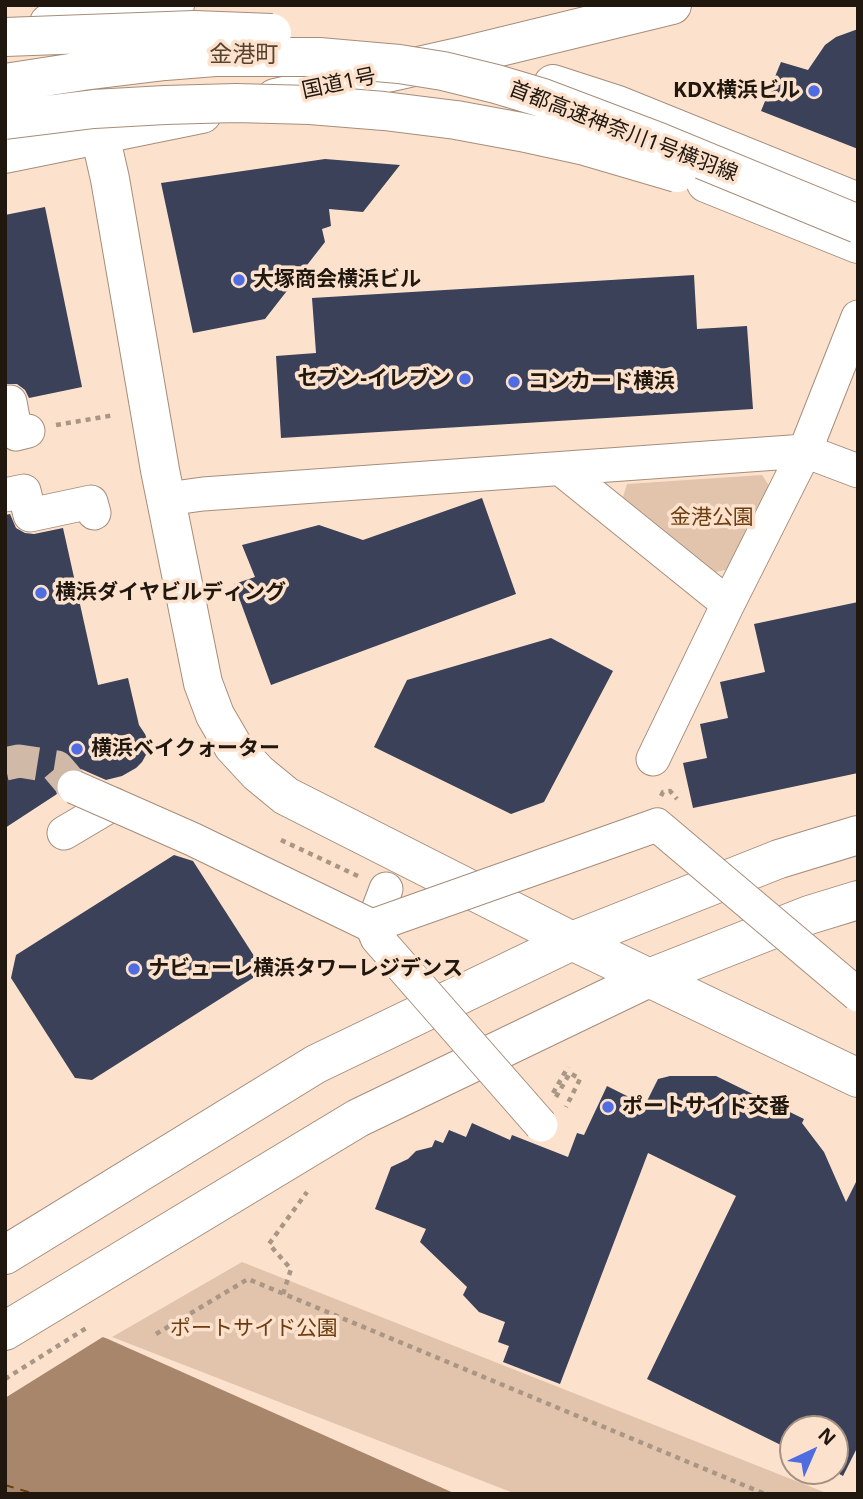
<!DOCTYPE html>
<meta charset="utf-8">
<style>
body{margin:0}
#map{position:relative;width:863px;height:1499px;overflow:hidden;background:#fce2cd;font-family:"Noto Sans",sans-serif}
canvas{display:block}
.frame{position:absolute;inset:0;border:7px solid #20170f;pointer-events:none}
.north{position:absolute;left:779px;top:1415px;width:70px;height:70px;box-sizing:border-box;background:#fce2cd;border:2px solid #a49181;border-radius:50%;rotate:44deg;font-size:19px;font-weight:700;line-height:28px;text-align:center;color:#20170f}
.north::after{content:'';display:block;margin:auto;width:24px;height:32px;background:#506ce1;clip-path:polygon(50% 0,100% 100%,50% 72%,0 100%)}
</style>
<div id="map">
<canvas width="863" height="1499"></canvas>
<div class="frame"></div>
<div class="north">N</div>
</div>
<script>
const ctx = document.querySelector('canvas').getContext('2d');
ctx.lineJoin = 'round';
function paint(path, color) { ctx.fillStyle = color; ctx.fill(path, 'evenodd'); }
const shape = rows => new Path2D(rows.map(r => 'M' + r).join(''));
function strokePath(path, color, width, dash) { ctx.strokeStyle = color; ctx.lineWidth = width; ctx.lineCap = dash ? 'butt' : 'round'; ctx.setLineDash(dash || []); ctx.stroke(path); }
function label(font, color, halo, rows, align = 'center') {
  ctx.font = font + ' "Noto Sans","Noto Sans JP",sans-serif'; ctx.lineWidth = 7; ctx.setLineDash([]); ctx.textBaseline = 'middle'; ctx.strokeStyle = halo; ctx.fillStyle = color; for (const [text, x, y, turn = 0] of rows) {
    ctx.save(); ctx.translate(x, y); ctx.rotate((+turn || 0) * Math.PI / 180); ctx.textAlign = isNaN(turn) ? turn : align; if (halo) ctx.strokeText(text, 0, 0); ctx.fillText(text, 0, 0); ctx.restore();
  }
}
const green = shape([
 [762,475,770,487,730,569,716,572,623,497,627,484],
 [242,1262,829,1494,516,1494,112,1337]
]);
const water = shape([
 [5,1301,108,1339,456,1494,5,1494]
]);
const pier = shape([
 [5,1297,106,1335,5,1398]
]);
const ferry = shape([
 [5,1485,35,1494]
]);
const building = shape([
 [858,29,858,149,761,111,781,62,808,70,825,45,836,37],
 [325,159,400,165,363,212,329,209,331,226,322,229,325,242,265,319,193,333,161,183],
 [45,207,82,387,29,398,25,390,17,384,5,384,5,215],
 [694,275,697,329,747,326,753,409,281,438,276,356,316,353,312,298],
 [482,498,516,594,271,685,234,584,255,577,242,545,319,525,363,540],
 [10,514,16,528,25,533,34,534,63,528,98,685,128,678,139,725,145,734,149,744,147,753,142,762,136,768,122,776,106,780,81,769,71,768,63,771,56,780,55,788,57,794,5,828,5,515],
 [858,602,858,773,693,808,683,763,707,758,700,724,728,718,720,682,765,672,754,624],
 [551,638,613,671,544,802,511,814,374,747,407,680],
 [174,855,193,861,256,959,253,978,92,1080,75,1078,11,978,16,955],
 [670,1076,716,1076,804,1119,802,1123,824,1152,846,1202,858,1178,858,1446,843,1476,834,1471,835,1429,793,1429,793,1451,647,1379,736,1196,648,1153,560,1384,503,1362,509,1346,498,1342,505,1322,479,1312,463,1295,467,1287,420,1242,426,1229,375,1209,391,1167,408,1159,416,1151,432,1147,435,1140,443,1143,449,1130,466,1137,472,1123,510,1140,512,1135,568,1157,577,1133,584,1135,607,1086,645,1105,658,1079]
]);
const streetTunnel = shape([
 [5,764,19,761,57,767,74,787]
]);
const path = shape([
 [56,425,115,415],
 [661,796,663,792,670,791,677,799],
 [281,840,360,877],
 [553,1093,568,1067],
 [556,1097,570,1073,580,1079,566,1107],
 [283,1294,291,1269,269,1244,307,1192],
 [156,1334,248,1279,765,1494],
 [5,1379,88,1327]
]);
const street = shape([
 [10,402,16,434,28,431],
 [562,470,728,604,805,451,858,317],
 [5,495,24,491,30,515,91,502,94,513],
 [167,499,203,494,805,451,858,471],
 [653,759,728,604],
 [64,833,113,804],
 [372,926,386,889]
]);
const secondary = shape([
 [553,84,618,105,858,202],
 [90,105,100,135,110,179,160,470,203,683,215,715,233,746,258,773,286,796,572,941,858,1078],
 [5,1255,316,1064,572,941,779,859,858,835],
 [5,1331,358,1118,649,978,809,915,858,900]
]);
const highway = shape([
 [49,23,117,11,175,5],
 [275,98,463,56,672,5],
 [5,154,202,114],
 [706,183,858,244]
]);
const streetBridge = shape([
 [74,787,192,839,372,926,377,938,541,1125],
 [372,926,657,825,858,995]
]);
const highwayBridge = shape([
 [5,37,194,30,272,33],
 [5,83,83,71,165,61,215,57,319,57,399,64,443,71,496,84,543,98,659,142,858,224],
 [5,120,94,109,165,105,236,103,310,105,384,111,456,120,521,132,585,146,677,173]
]);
const markers = [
 [814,91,7,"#506ce1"],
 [239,280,7,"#506ce1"],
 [465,379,7,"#506ce1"],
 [514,382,7,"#506ce1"],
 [41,593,7,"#506ce1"],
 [77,749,7,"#506ce1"],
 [134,969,7,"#506ce1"],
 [608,1107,7,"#506ce1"]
];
const streetNames = [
 ["国道1号",339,84,-12],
 ["首都高速神奈川1号横羽線",623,132,21]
];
const poiNames = [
 ["KDX横浜ビル",800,91,"right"],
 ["大塚商会横浜ビル",253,280],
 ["セブン-イレブン",451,379,"right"],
 ["コンカード横浜",528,382],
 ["横浜ダイヤビルディング",55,593],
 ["横浜ベイクォーター",91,749],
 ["ナビューレ横浜タワーレジデンス",148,969],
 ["ポートサイド交番",622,1107]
];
const parkNames = [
 ["金港公園",712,518],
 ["ポートサイド公園",254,1329]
];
const neighbourhoodNames = [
 ["金港町",244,55]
];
paint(green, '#e2c4ad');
paint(water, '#a8866b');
paint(pier, '#fce2cd');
strokePath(ferry, '#6a3c0e', 2, [9, 7]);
paint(building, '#3a4158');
strokePath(streetTunnel, '#d0b9a7', 33, [33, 17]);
strokePath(street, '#a68d7a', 35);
strokePath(secondary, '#a68d7a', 40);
strokePath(highway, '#a68d7a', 40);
strokePath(path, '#a99685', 4.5, [5, 5]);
strokePath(street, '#fff', 33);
strokePath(secondary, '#fff', 38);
strokePath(highway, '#fff', 38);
strokePath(streetBridge, '#a68d7a', 35, []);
strokePath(highwayBridge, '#a68d7a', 40, []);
strokePath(streetBridge, '#fff', 33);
strokePath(highwayBridge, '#fff', 38);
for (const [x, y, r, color] of markers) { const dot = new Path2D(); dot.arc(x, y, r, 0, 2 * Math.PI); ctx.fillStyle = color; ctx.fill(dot); strokePath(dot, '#fce2cd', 2.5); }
label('21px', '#20170f', '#fce2cd', streetNames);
label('bold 21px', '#20170f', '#fce2cd', poiNames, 'left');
label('21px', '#6c3d10', '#fce2cd', parkNames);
label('23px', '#574230', '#fce2cd', neighbourhoodNames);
</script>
